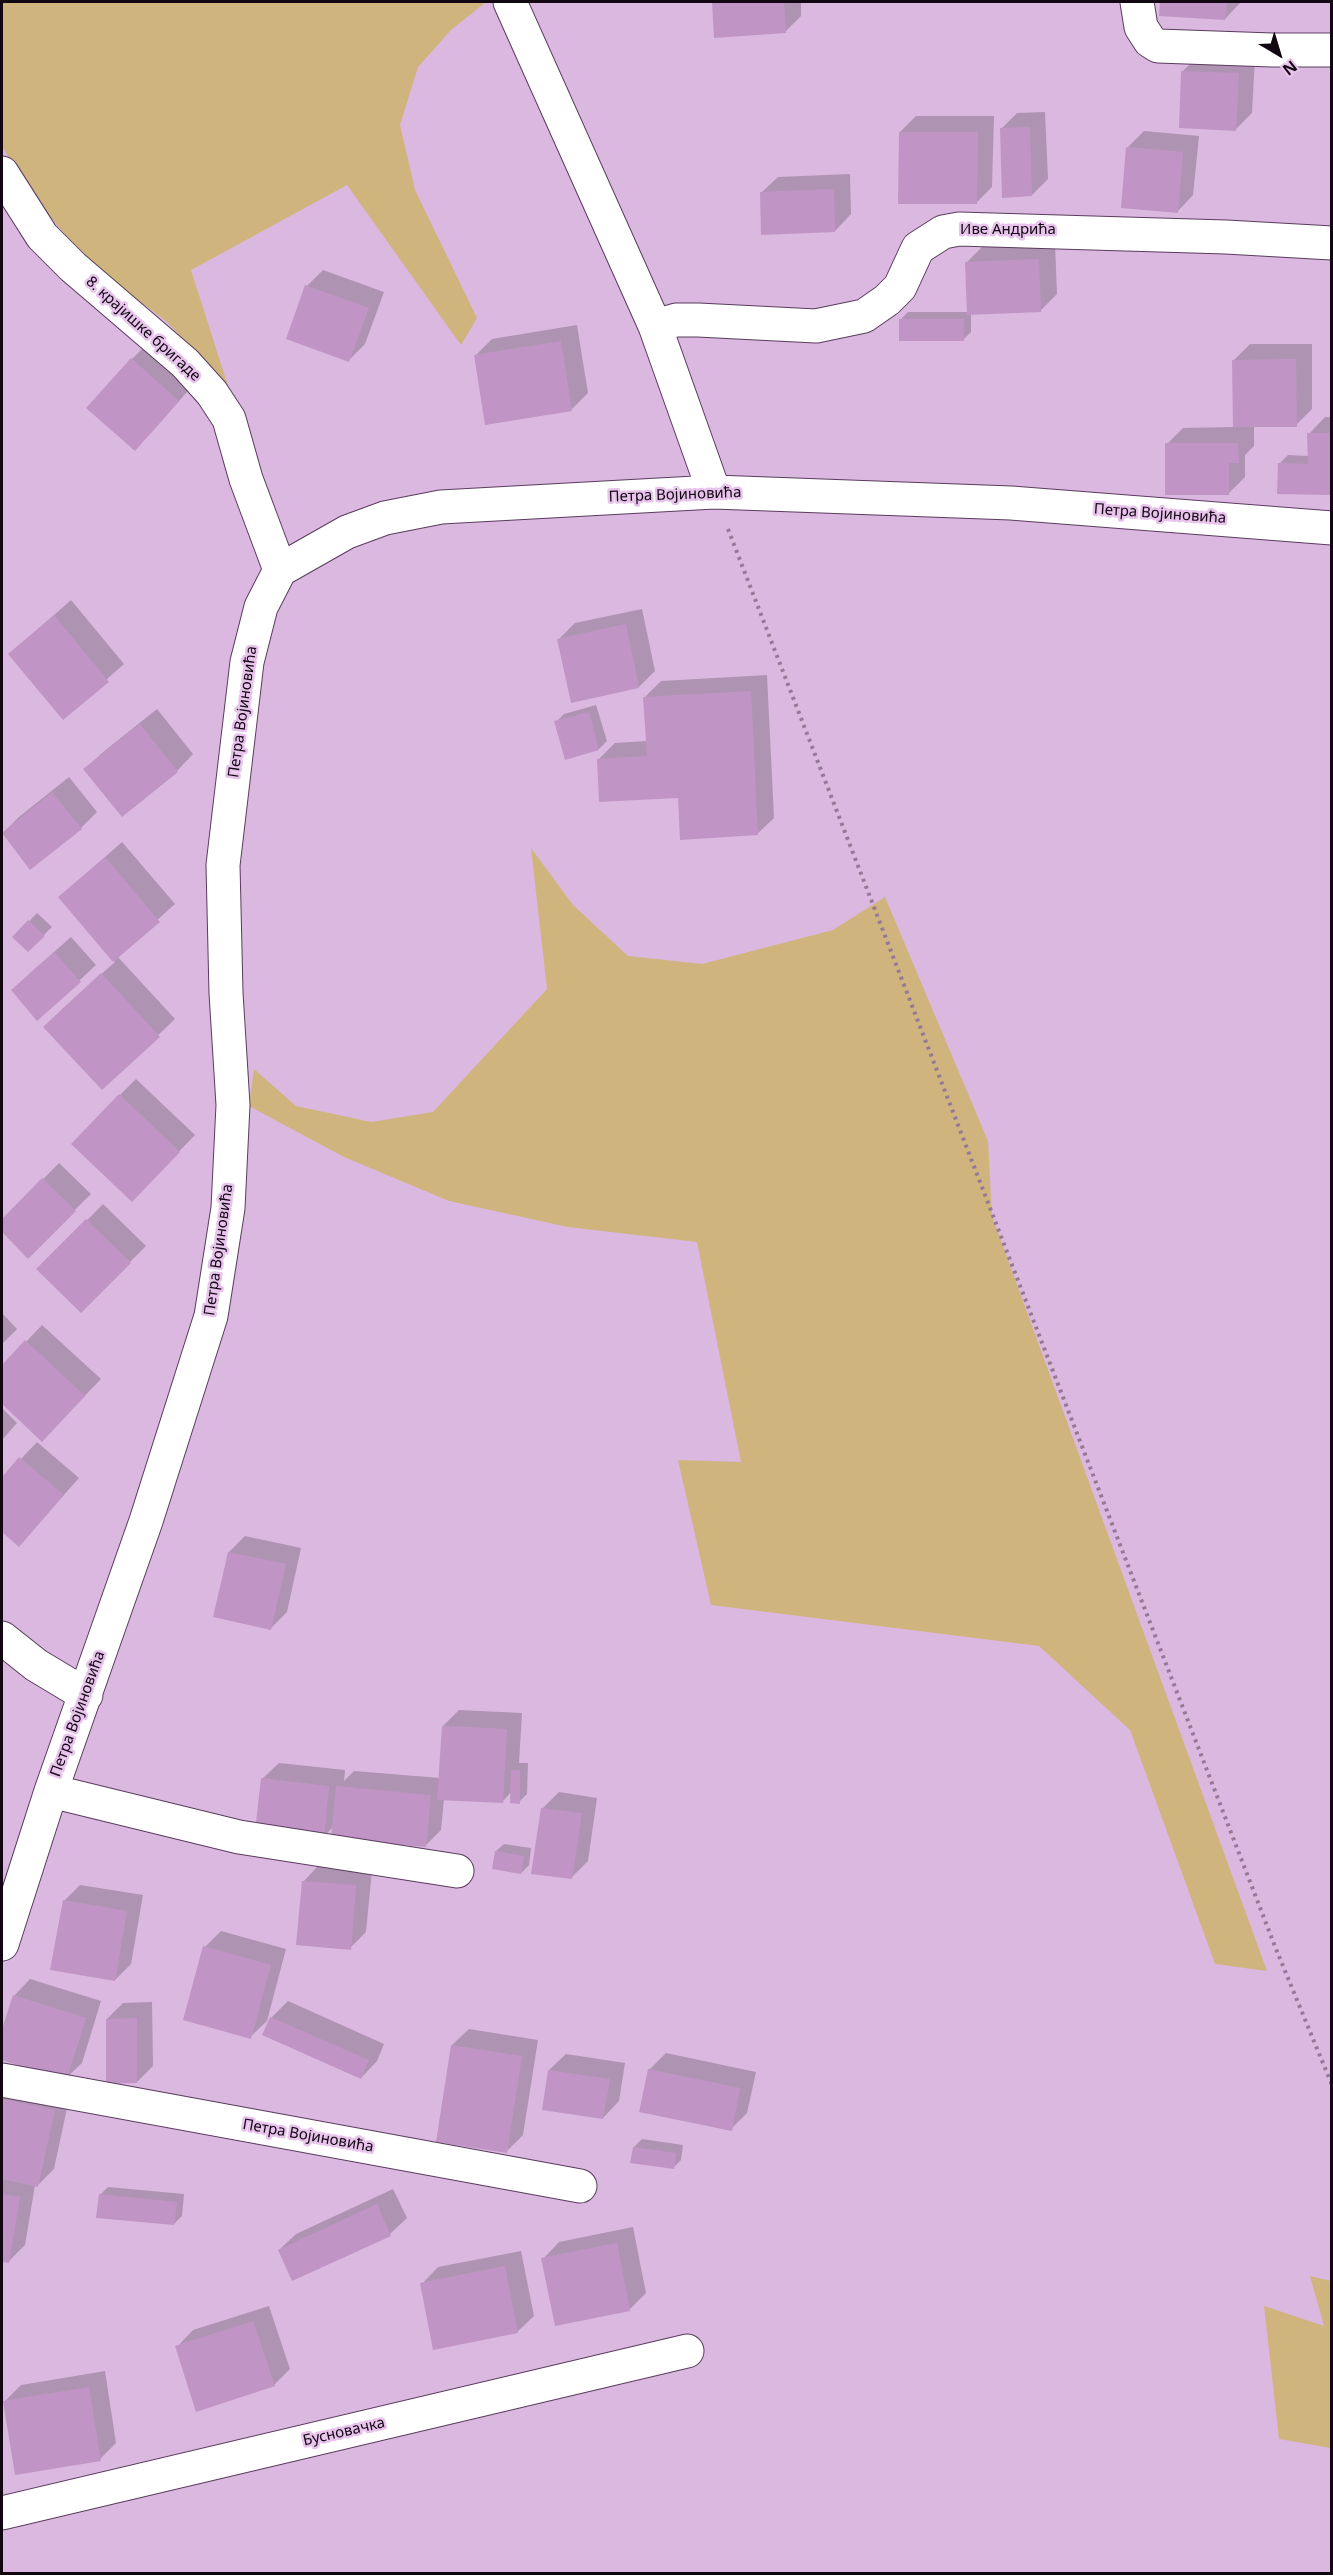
<!DOCTYPE html>
<meta charset="utf-8">
<style>
body{margin:0}
#map{position:relative;width:1333px;height:2575px;overflow:hidden;background:#dbb8df;font-family:"Noto Sans",sans-serif}
canvas{display:block}
.frame{position:absolute;inset:0;border:3px solid #120613;pointer-events:none}
.north{position:absolute;left:1249px;top:24px;width:60px;height:60px;-webkit-text-stroke:4px #e8c4ec;paint-order:stroke;rotate:142deg;font-size:16px;font-weight:700;line-height:24px;text-align:center;color:#120613}
.north::after{content:'';display:block;margin:auto;width:21px;height:27px;background:#120613;clip-path:polygon(50% 0,100% 100%,50% 72%,0 100%)}
</style>
<div id="map">
<canvas width="1333" height="2575"></canvas>
<div class="frame"></div>
<div class="north">N</div>
</div>
<script>
const ctx = document.querySelector('canvas').getContext('2d');
ctx.lineJoin = 'round';
function paint(path, color) { ctx.fillStyle = color; ctx.fill(path, 'evenodd'); }
const shape = rows => new Path2D(rows.map(r => 'M' + r).join(''));
function strokePath(path, color, width, dash) { ctx.strokeStyle = color; ctx.lineWidth = width; ctx.lineCap = dash ? 'butt' : 'round'; ctx.setLineDash(dash || []); ctx.stroke(path); }
function label(font, color, halo, rows, align = 'center') {
  ctx.font = font + ' "Noto Sans",sans-serif'; ctx.lineWidth = 5; ctx.setLineDash([]); ctx.textBaseline = 'middle'; ctx.strokeStyle = halo; ctx.fillStyle = color; for (const [text, x, y, turn = 0] of rows) {
    ctx.save(); ctx.translate(x, y); ctx.rotate((+turn || 0) * Math.PI / 180); ctx.textAlign = isNaN(turn) ? turn : align; if (halo) ctx.strokeText(text, 0, 0); ctx.fillText(text, 0, 0); ctx.restore();
  }
}
const green = shape([
 [2,2,486,2,451,30,418,67,400,125,415,190,477,318,461,345,347,185,191,270,228,386,166,321,90,264,25,187,2,146],
 [531,848,573,905,628,956,702,964,833,930,885,897,988,1141,992,1216,1267,1971,1215,1964,1130,1730,1039,1646,711,1605,678,1460,741,1462,697,1242,568,1227,449,1201,344,1157,249,1106,254,1069,296,1106,371,1122,433,1112,547,989],
 [1310,2276,1331,2281,1331,2448,1279,2439,1264,2306,1324,2326]
]);
const shadow = shape([
 [713,2,801,2,801,16,785,32,715,36],
 [1162,2,1241,2,1225,19,1161,15],
 [1199,55,1255,58,1252,113,1236,129,1183,71],
 [1045,112,1048,179,1032,195,1001,129,1017,113],
 [916,116,994,116,992,187,976,203,900,132],
 [1144,131,1199,136,1193,195,1177,212,1128,147],
 [850,174,851,214,835,231,761,193,778,177],
 [1055,243,1057,294,1040,311,971,314,971,332,963,340,900,320,908,312,968,312,967,262,983,246],
 [323,270,384,292,365,344,349,360,307,286],
 [577,325,588,393,572,409,476,355,492,339],
 [148,343,194,384,151,433,132,359],
 [1250,344,1312,344,1312,409,1296,425,1254,426,1254,446,1245,455,1245,477,1229,493,1167,444,1183,428,1234,427,1233,361],
 [1325,417,1332,417,1332,494,1280,463,1288,455,1309,456,1309,434],
 [71,600,124,664,63,718,10,654],
 [642,609,655,671,639,687,559,639,575,623],
 [767,675,774,818,757,834,599,759,615,743,647,741,645,697,661,681],
 [596,705,607,741,599,749,566,758,556,722,564,714],
 [157,709,193,754,177,771,122,815,85,769,102,753],
 [69,777,97,812,81,828,3,833,19,817],
 [122,842,175,904,117,956,175,1019,102,1088,61,1010,115,962,60,897],
 [37,913,52,927,28,950,14,937],
 [71,937,96,965,38,1019,29,974],
 [136,1079,195,1135,132,1200,120,1095],
 [59,1163,91,1194,28,1256,2,1230,2,1221],
 [103,1204,146,1246,81,1311,39,1269],
 [2,1313,17,1329,2,1344],
 [42,1325,101,1379,42,1440,2,1402,2,1367],
 [2,1408,17,1423,2,1440],
 [37,1442,79,1478,19,1545,2,1530,2,1479],
 [245,1536,301,1548,287,1612,271,1628,229,1552],
 [459,1710,522,1713,519,1763,528,1763,527,1794,519,1802,512,1791,502,1802,444,1799,441,1830,425,1846,334,1826,323,1837,262,1779,279,1763,345,1770,344,1781,354,1771,440,1778,443,1726],
 [559,1792,597,1798,588,1861,571,1878,542,1809],
 [504,1844,531,1848,529,1865,521,1873,496,1851],
 [319,1865,372,1870,366,1932,350,1948,303,1882],
 [80,1885,143,1895,131,1964,115,1980,64,1901],
 [221,1931,286,1949,267,2021,250,2037,205,1947],
 [30,1979,101,2001,82,2063,65,2079,2,2059,2,2034,14,1996],
 [288,2001,384,2044,377,2061,361,2078,271,2018],
 [152,2002,153,2066,137,2082,107,2019,123,2003],
 [469,2029,538,2040,523,2135,507,2151,452,2045],
 [666,2053,756,2072,747,2113,731,2129,649,2070],
 [566,2054,625,2063,619,2101,603,2118,549,2070],
 [2,2080,70,2094,54,2169,38,2185,35,2185,25,2245,8,2262,2,2261],
 [642,2139,683,2145,681,2160,673,2168,634,2147],
 [108,2187,184,2194,182,2216,174,2224,100,2195],
 [393,2189,407,2218,390,2234,279,2250,296,2234],
 [633,2227,646,2293,630,2309,556,2324,543,2259,559,2242],
 [521,2251,534,2316,517,2332,422,2284,438,2267],
 [269,2306,290,2369,274,2385,177,2347,193,2330],
 [105,2371,116,2443,100,2459,5,2401,21,2385]
]);
const building = shape([
 [712,2,784,2,786,33,714,38],
 [1160,2,1227,2,1225,20,1159,16],
 [1181,71,1239,73,1236,131,1179,128],
 [1030,127,1032,196,1002,198,1000,128],
 [899,132,978,132,977,204,898,204],
 [1126,147,1183,152,1178,213,1121,208],
 [834,189,835,232,761,235,760,192],
 [1039,259,1041,312,967,315,965,262],
 [305,285,369,308,349,362,286,339],
 [899,319,964,319,964,341,899,341],
 [561,341,572,411,485,425,474,355],
 [131,358,179,401,135,451,86,408],
 [1296,359,1297,427,1233,427,1232,360],
 [1307,433,1332,433,1332,495,1277,494,1278,463,1308,464],
 [1165,443,1238,443,1239,463,1229,463,1229,495,1165,495],
 [54,615,109,682,63,720,8,654],
 [626,624,639,688,571,703,557,639],
 [751,691,758,835,680,840,678,798,599,802,597,759,647,756,643,697],
 [589,712,599,750,565,760,554,721],
 [140,724,178,772,122,817,83,769],
 [52,792,82,829,30,870,2,833],
 [105,857,160,922,113,962,58,897],
 [28,920,45,936,28,952,12,937],
 [54,952,81,982,37,1021,11,990],
 [101,973,160,1037,102,1090,43,1027],
 [119,1094,180,1152,132,1202,71,1144],
 [42,1178,76,1211,28,1259,2,1232,2,1219],
 [86,1219,131,1263,81,1313,36,1269],
 [25,1340,85,1396,42,1442,2,1404,2,1365],
 [19,1457,64,1495,19,1547,2,1532,2,1477],
 [228,1552,286,1564,271,1630,213,1617],
 [442,1726,507,1729,503,1803,437,1800],
 [511,1770,520,1770,520,1804,510,1803],
 [261,1778,329,1786,324,1839,255,1832],
 [336,1786,431,1795,426,1847,331,1839],
 [541,1808,582,1813,572,1879,531,1874],
 [495,1851,524,1856,521,1874,492,1869],
 [302,1881,356,1885,351,1950,296,1945],
 [63,1900,127,1911,115,1981,50,1970],
 [203,1946,271,1965,251,2039,183,2020],
 [13,1995,86,2018,66,2081,2,2060,2,2029],
 [270,2017,369,2060,361,2079,262,2035],
 [137,2018,137,2083,106,2084,106,2019],
 [451,2045,522,2056,507,2153,436,2142],
 [648,2069,740,2088,732,2131,639,2112],
 [548,2070,610,2079,603,2119,542,2110],
 [2,2099,55,2110,38,2187,2,2179],
 [633,2147,676,2153,674,2169,630,2163],
 [2,2194,20,2197,9,2263,2,2262],
 [99,2194,177,2202,174,2225,96,2218],
 [377,2204,391,2236,292,2281,278,2250],
 [617,2243,630,2311,555,2326,541,2258],
 [505,2266,518,2333,433,2350,420,2283],
 [253,2321,275,2386,196,2412,175,2346],
 [89,2387,101,2461,15,2475,3,2401]
]);
const path = shape([
 [728,529,1276,1949,1332,2085]
]);
const minor = shape([
 [510,2,655,326,714,492],
 [1137,2,1141,27,1150,41,1158,46,1272,50,1332,50],
 [2,173,42,236,73,267,185,363,212,393,229,419,246,479,280,570],
 [655,326,676,320,698,320,816,326,864,316,887,300,900,287,918,248,943,232,959,229,1226,237,1332,243],
 [2,1638,36,1665,86,1695],
 [51,1791,239,1837,457,1871],
 [2,1944,51,1791,146,1521,211,1316,228,1208,233,1105,226,993,223,865,247,662,261,607,280,570,347,532,385,518,441,507,714,492,1011,503,1332,528],
 [2,2080,580,2186],
 [2,2513,687,2351]
]);
const streetNames = [
 ["Иве Андрића",1008,230],
 ["8. крајишке бригаде",143,329,42],
 ["Петра Војиновића",675,495,-2],
 ["Петра Војиновића",1160,514,4],
 ["Петра Војиновића",243,712,-82],
 ["Петра Војиновића",219,1250,-82],
 ["Петра Војиновића",78,1714,-70],
 ["Петра Војиновића",308,2136,10],
 ["Бусновачка",344,2432,-13]
];
paint(green, '#d0b47e');
paint(shadow, '#0003');
paint(building, '#c095c5');
strokePath(minor, '#5a3c5e', 35);
strokePath(path, '#957a98', 4, [3, 4.5]);
strokePath(minor, '#fff', 33);
label('15px', '#120613', '#e8c4ec', streetNames);
</script>
